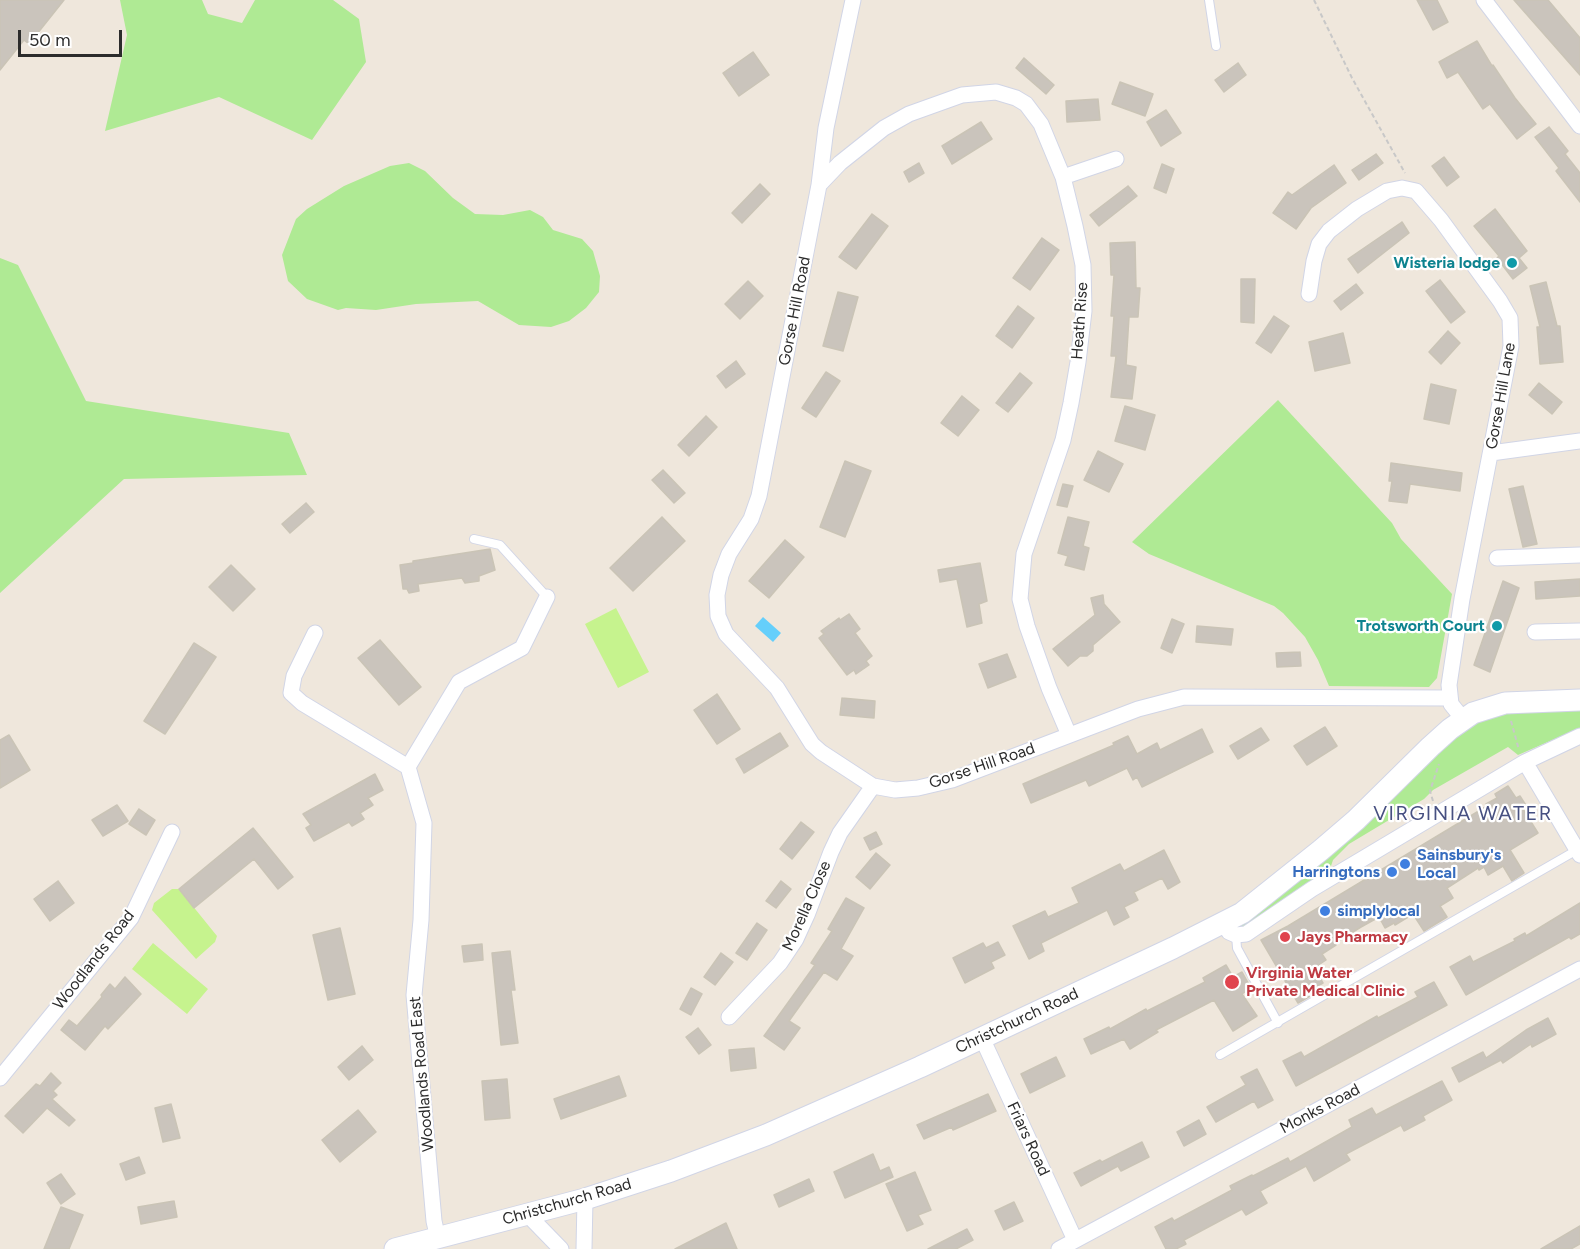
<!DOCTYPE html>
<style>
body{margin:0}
#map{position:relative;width:1580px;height:1249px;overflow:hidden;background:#efe7dc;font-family:Figtree,sans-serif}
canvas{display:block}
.scale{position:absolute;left:18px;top:30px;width:104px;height:27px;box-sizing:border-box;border:3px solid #2c2c2c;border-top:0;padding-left:8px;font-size:18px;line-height:21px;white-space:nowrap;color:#2c2c2c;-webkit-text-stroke:4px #fff;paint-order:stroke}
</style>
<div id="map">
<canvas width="1580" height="1249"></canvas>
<div class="scale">50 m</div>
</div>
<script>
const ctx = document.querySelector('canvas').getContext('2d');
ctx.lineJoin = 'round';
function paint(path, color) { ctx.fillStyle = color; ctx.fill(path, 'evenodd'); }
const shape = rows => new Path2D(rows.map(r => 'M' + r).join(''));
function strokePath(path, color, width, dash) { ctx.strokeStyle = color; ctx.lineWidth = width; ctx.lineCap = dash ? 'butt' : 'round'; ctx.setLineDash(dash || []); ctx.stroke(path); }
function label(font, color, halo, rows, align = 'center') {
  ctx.font = font + ' Figtree,sans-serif'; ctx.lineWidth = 4.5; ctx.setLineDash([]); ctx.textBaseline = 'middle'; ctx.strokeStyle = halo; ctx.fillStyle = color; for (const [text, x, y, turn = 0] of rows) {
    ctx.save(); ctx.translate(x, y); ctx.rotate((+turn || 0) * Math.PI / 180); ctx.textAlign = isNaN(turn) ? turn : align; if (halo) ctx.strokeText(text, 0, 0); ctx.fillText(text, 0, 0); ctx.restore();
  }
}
const green = shape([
 [120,0,202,0,208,14,242,23,255,0,333,0,359,19,366,62,312,140,219,97,105,131,127,35],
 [409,163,425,171,453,198,475,214,503,215,530,210,543,217,553,230,582,239,593,251,600,276,599,292,586,308,569,321,551,327,519,325,478,301,416,304,376,310,346,308,338,310,307,299,288,281,282,255,296,219,307,209,344,186,390,166],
 [0,258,18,265,86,401,289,433,307,475,124,479,0,593],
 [1278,400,1392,523,1401,539,1452,594,1437,678,1429,687,1329,686,1318,660,1305,637,1283,613,1274,606,1149,554,1132,542],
 [1580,707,1580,728,1518,755,1508,747,1433,790,1424,799,1349,844,1333,860,1330,869,1258,917,1238,929,1236,928,1471,725,1500,714]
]);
const pitch = shape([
 [616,608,649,672,618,688,585,624],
 [172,889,179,889,217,936,215,942,196,959,152,910,154,903],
 [153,943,208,989,187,1014,132,969]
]);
const water = shape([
 [763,617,781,633,773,642,755,626]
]);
const building = shape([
 [0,0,64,0,29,44,24,40,0,70,0,0],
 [1417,0,1437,0,1448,22,1433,30,1417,0],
 [1514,0,1548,0,1580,38,1580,75,1514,0],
 [1477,41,1492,66,1493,65,1515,98,1536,124,1517,139,1490,104,1483,109,1458,72,1447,78,1439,62,1477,41],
 [753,52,769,75,739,96,723,73,753,52],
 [1024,58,1054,85,1046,94,1016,68,1024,58],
 [1238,63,1246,75,1224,92,1215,80,1238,63],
 [1120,82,1153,94,1145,116,1112,104,1120,82],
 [1098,99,1100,120,1067,122,1066,101,1098,99],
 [1166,110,1181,133,1161,146,1147,122,1166,110],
 [981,122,992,139,952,164,942,146,981,122],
 [1549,127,1568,151,1565,154,1580,173,1580,202,1556,171,1559,168,1535,137,1549,127],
 [1376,154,1383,163,1359,180,1352,170,1376,154],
 [1444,157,1459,177,1447,186,1432,166,1444,157],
 [919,163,924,173,909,182,904,172,919,163],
 [1162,164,1174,169,1166,193,1154,188,1162,164],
 [1334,165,1346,183,1311,208,1296,229,1273,213,1288,192,1292,195,1334,165],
 [760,184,770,194,742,223,732,213,760,184],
 [1128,186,1137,196,1099,226,1090,215,1128,186],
 [1495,209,1527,251,1519,258,1527,268,1513,279,1497,258,1499,256,1474,226,1495,209],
 [872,214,888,226,856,269,839,257,872,214],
 [1402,222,1409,233,1358,273,1348,259,1402,222],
 [1042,238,1059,250,1030,290,1013,278,1042,238],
 [1135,242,1136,288,1140,288,1138,317,1129,317,1126,365,1136,367,1132,399,1111,397,1116,356,1111,356,1114,316,1111,316,1114,275,1111,275,1110,243,1135,242],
 [1241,279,1255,279,1254,323,1241,322,1241,279],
 [1440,280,1465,312,1451,323,1426,291,1440,280],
 [748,281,763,296,740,319,725,304,748,281],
 [1546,282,1557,326,1560,326,1563,362,1540,364,1537,327,1540,327,1530,286,1546,282],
 [1356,284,1363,293,1341,310,1334,301,1356,284],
 [838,292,858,297,843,351,823,346,838,292],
 [1018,306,1034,318,1012,348,996,336,1018,306],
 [1274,316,1289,326,1271,353,1256,343,1274,316],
 [1448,331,1460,343,1441,364,1429,352,1448,331],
 [1343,333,1350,363,1315,371,1309,342,1343,333],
 [736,361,745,374,726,388,717,376,736,361],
 [826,372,840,381,816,417,802,408,826,372],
 [1020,373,1032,383,1008,412,996,403,1020,373],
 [1539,383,1562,402,1552,414,1529,395,1539,383],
 [1431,384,1456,390,1449,424,1424,419,1431,384],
 [962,396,979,410,958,436,941,423,962,396],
 [1125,406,1155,415,1145,450,1115,441,1125,406],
 [706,416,717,427,689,456,678,445,706,416],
 [1098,451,1123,464,1109,492,1084,480,1098,451],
 [845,461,871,471,845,537,820,527,845,461],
 [1391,463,1462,473,1460,491,1410,484,1407,503,1389,501,1392,481,1389,481,1391,463],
 [663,470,685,493,674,503,652,480,663,470],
 [1063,484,1073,486,1067,507,1057,505,1063,484],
 [1523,486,1537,544,1523,547,1509,489,1523,486],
 [306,503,314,512,290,533,282,524,306,503],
 [662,517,685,541,633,591,610,568,662,517],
 [1068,517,1089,522,1083,546,1089,548,1084,570,1065,565,1068,556,1058,553,1068,517],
 [785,540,804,557,769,598,749,581,785,540],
 [490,549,495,570,479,576,479,581,465,583,462,578,418,584,419,591,409,593,407,589,403,589,400,565,413,563,413,561,490,549],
 [980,563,987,601,979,604,982,623,967,627,957,579,940,582,938,570,980,563],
 [231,565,255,589,233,611,209,587,231,565],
 [1580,579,1580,596,1536,599,1535,582,1580,579],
 [1503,581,1519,588,1490,672,1474,665,1503,581],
 [1103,595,1104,604,1120,622,1093,645,1093,651,1087,656,1080,656,1068,666,1053,649,1095,615,1091,598,1103,595],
 [849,614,860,629,855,633,872,656,866,661,869,665,856,674,854,670,847,675,819,638,824,634,821,631,839,618,840,620,849,614],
 [1172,619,1184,624,1172,653,1161,648,1172,619],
 [1197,626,1233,629,1231,645,1196,642,1197,626],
 [380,640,421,687,399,705,358,658,380,640],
 [194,643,216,657,165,734,144,721,194,643],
 [1300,652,1301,666,1277,667,1276,653,1300,652],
 [1007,654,1016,677,988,688,979,664,1007,654],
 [717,694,740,729,717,744,694,710,717,694],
 [842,698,875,701,874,718,840,715,842,698],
 [1325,727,1337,746,1307,765,1294,746,1325,727],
 [1261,728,1269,740,1238,759,1230,746,1261,728],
 [1202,729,1213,752,1142,787,1137,777,1133,780,1127,768,1089,786,1086,780,1031,803,1023,784,1114,745,1113,743,1128,736,1137,754,1157,743,1160,750,1202,729],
 [780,733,788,746,744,773,736,759,780,733],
 [9,735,30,770,0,788,0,740,9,735],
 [375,774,383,790,368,798,373,805,360,813,364,819,352,826,349,822,314,841,306,828,311,825,303,814,375,774],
 [1508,786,1516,798,1520,796,1527,807,1523,809,1538,833,1510,850,1524,873,1512,881,1503,866,1488,875,1484,867,1479,870,1478,868,1447,888,1453,898,1440,906,1447,917,1424,931,1413,914,1395,925,1394,923,1385,928,1379,917,1361,927,1335,943,1336,945,1322,954,1326,960,1314,968,1323,983,1309,991,1312,995,1298,1003,1261,940,1288,926,1487,806,1486,804,1497,798,1495,794,1508,786],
 [117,805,128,821,103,836,92,820,117,805],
 [139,809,155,820,146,835,129,824,139,809],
 [801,822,814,832,792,859,780,849,801,822],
 [253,828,293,877,278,889,254,859,194,908,179,889,253,828],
 [876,832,882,844,870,850,864,838,876,832],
 [1164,850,1180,882,1168,889,1162,878,1134,892,1138,900,1124,907,1129,917,1114,925,1107,910,1041,943,1044,951,1029,959,1013,926,1045,911,1048,917,1079,903,1072,888,1120,864,1124,871,1164,850],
 [876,853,890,865,870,889,856,877,876,853],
 [58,881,74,903,50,921,34,899,58,881],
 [781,881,791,889,776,908,766,901,781,881],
 [846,898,864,908,841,949,853,956,837,980,824,972,789,1021,800,1028,784,1050,764,1036,815,965,811,963,832,931,828,929,846,898],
 [1580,903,1580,934,1571,939,1569,937,1466,995,1450,967,1470,956,1473,962,1515,941,1514,939,1525,933,1526,936,1580,903],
 [757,923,767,930,747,960,736,953,757,923],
 [340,928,355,994,328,1000,313,935,340,928],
 [998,942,1005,955,991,962,994,968,965,983,953,958,983,943,986,948,998,942],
 [482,944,483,960,464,962,462,946,482,944],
 [510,951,515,990,511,990,518,1043,501,1045,492,953,510,951],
 [721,953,733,962,715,985,704,977,721,953],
 [1226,965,1233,977,1242,972,1251,988,1242,994,1257,1016,1233,1031,1214,1000,1156,1030,1158,1032,1130,1049,1124,1039,1091,1054,1084,1039,1109,1027,1110,1029,1146,1009,1147,1011,1205,982,1203,978,1226,965],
 [125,977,141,994,108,1029,105,1026,85,1050,61,1030,69,1020,77,1026,102,997,101,995,110,984,115,989,125,977],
 [1434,982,1447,1005,1296,1086,1283,1061,1301,1052,1304,1057,1377,1016,1378,1018,1418,997,1415,992,1434,982],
 [691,988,702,994,691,1015,680,1009,691,988],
 [1548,1018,1556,1034,1532,1047,1531,1044,1503,1063,1501,1060,1459,1082,1452,1068,1483,1052,1486,1058,1526,1030,1548,1018],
 [698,1028,711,1045,699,1054,686,1037,698,1028],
 [362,1046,373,1060,349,1080,338,1067,362,1046],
 [754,1048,756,1068,731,1071,729,1050,754,1048],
 [1056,1057,1065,1076,1030,1093,1021,1074,1056,1057],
 [1257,1069,1273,1100,1258,1108,1254,1101,1216,1122,1207,1107,1246,1085,1241,1077,1257,1069],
 [51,1073,61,1083,53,1091,57,1095,52,1099,75,1120,69,1126,47,1108,23,1133,5,1116,36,1084,40,1086,51,1073],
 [619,1076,626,1096,561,1119,554,1099,619,1076],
 [507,1079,510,1118,485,1120,482,1081,507,1079],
 [1442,1081,1452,1100,1423,1116,1425,1120,1404,1131,1401,1125,1346,1154,1350,1160,1314,1181,1306,1166,1260,1191,1267,1203,1246,1215,1242,1209,1184,1240,1186,1244,1176,1249,1166,1249,1155,1227,1172,1218,1174,1221,1232,1190,1230,1186,1252,1175,1253,1176,1288,1158,1290,1162,1352,1127,1349,1120,1372,1108,1376,1115,1442,1081],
 [988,1094,996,1111,953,1130,952,1127,924,1139,917,1125,988,1094],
 [171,1104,180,1138,163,1142,155,1108,171,1104],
 [358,1110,376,1132,340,1162,322,1140,358,1110],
 [1199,1120,1206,1134,1184,1146,1177,1132,1199,1120],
 [1142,1142,1149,1157,1121,1171,1118,1166,1081,1186,1074,1173,1100,1160,1102,1162,1142,1142],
 [873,1154,880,1171,889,1167,893,1177,845,1198,834,1172,873,1154],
 [139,1157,145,1173,126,1180,120,1164,139,1157],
 [915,1172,931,1210,918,1215,923,1224,907,1231,886,1184,915,1172],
 [61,1174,75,1194,61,1204,47,1183,61,1174],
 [809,1179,814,1191,779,1207,774,1195,809,1179],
 [174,1201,177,1217,141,1224,138,1207,174,1201],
 [1014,1202,1023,1221,1004,1230,995,1211,1014,1202],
 [61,1207,83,1215,69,1249,44,1249,61,1207],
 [726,1223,737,1249,675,1249,726,1223],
 [1580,1226,1580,1244,1571,1249,1541,1249,1580,1226],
 [967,1229,973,1240,956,1249,928,1249,967,1229]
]);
const path = shape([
 [1314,0,1352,78,1405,173],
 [1511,721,1519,750],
 [1433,801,1430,791,1439,764]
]);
const lane = shape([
 [1209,0,1216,46],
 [474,539,500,545,547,597],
 [1236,935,1237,948,1278,1023],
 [1220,1055,1577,850]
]);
const street = shape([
 [853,0,826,128,819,185,759,496,751,519,729,554,721,575,717,595,718,616,726,634,777,688,812,744,821,752,873,786,895,790,918,788,952,780,1138,709,1184,697,1449,698],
 [1484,0,1580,126],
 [1063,177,1116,159],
 [819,185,840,163,884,128,909,114,962,95,996,92,1016,98,1026,104,1041,124,1063,177,1075,226,1083,265,1084,311,1078,362,1071,403,1063,440,1024,554,1020,599,1027,626,1049,688,1069,735],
 [1309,294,1314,261,1319,244,1329,231,1357,209,1387,191,1402,188,1416,191,1441,220,1500,301,1510,318,1511,346,1462,599,1449,685,1451,704,1463,719],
 [1491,453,1580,441],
 [1497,558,1580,555],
 [1535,632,1580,631],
 [315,633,294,676,291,693,302,703,408,767,424,823,421,920,414,995,434,1221,438,1239],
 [1525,762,1580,855],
 [408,767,459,682,522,648,547,597],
 [1224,923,1229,932,1236,935,1246,934,1312,889,1525,762,1580,736],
 [729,1017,780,963,796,939,807,915,831,852,840,833,873,786],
 [982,1038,1075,1240],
 [0,1078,131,918,172,832],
 [527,1214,561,1249],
 [584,1249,585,1199],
 [1059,1249,1580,969]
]);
const secondary = shape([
 [395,1249,585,1199,671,1171,766,1135,920,1067,1173,948,1242,913,1321,850,1356,820,1430,747,1450,729,1473,713,1505,703,1580,700]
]);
const markers = [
 [1512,263,6,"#0f9aa8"],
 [1497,626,6,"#0f9aa8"],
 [1405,864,6,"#3f7fe0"],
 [1392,872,6,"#3f7fe0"],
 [1325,911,6,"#3f7fe0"],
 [1285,937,6,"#e0444e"],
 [1232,982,8,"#e0444e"]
];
const cultureNames = [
 ["Wisteria lodge",1500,263],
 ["Trotsworth Court",1485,626]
];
const streetNames = [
 ["Gorse Hill Road",795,311,-79],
 ["Heath Rise",1080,321,-86],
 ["Gorse Hill Lane",1501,396,-80],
 ["Gorse Hill Road",982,766,-19],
 ["Morella Close",807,906,-66],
 ["Woodlands Road",94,960,-52],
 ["Christchurch Road",1017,1021,-25],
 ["Woodlands Road East",422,1074,-95],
 ["Monks Road",1320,1109,-28],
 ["Friars Road",1028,1139,65],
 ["Christchurch Road",567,1202,-16]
];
const shopNames = [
 ["Sainsbury's",1417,855],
 ["Local",1417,873],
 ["Harringtons",1380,872,"right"],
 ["simplylocal",1337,911]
];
const healthNames = [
 ["Jays Pharmacy",1297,937],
 ["Virginia Water",1246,973],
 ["Private Medical Clinic",1246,991]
];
const quarterNames = [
 ["VIRGINIA WATER",1463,814]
];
paint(green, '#afea94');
paint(pitch, '#c6f38e');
paint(water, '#65cffb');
paint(building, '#cac4bc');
strokePath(building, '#cac4b6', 1.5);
strokePath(lane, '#d1d5e6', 10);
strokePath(street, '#d1d5e6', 17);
strokePath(secondary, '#d1d5e6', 23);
strokePath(path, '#c8c8c8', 2, [4.5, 3]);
strokePath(lane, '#fff', 8);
strokePath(street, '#fff', 15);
strokePath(secondary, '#fff', 21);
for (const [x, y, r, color] of markers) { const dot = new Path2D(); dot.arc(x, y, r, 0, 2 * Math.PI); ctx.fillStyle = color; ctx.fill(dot); strokePath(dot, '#fff', 2); }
label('bold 16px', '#0d838f', '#fff', cultureNames, 'right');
label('16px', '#2c2c2c', '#fff', streetNames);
label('bold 16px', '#366cbe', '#fff', shopNames, 'left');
label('bold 16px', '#be3a42', '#fff', healthNames, 'left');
ctx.letterSpacing = '1.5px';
label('20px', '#475081', '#fff', quarterNames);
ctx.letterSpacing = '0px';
</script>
